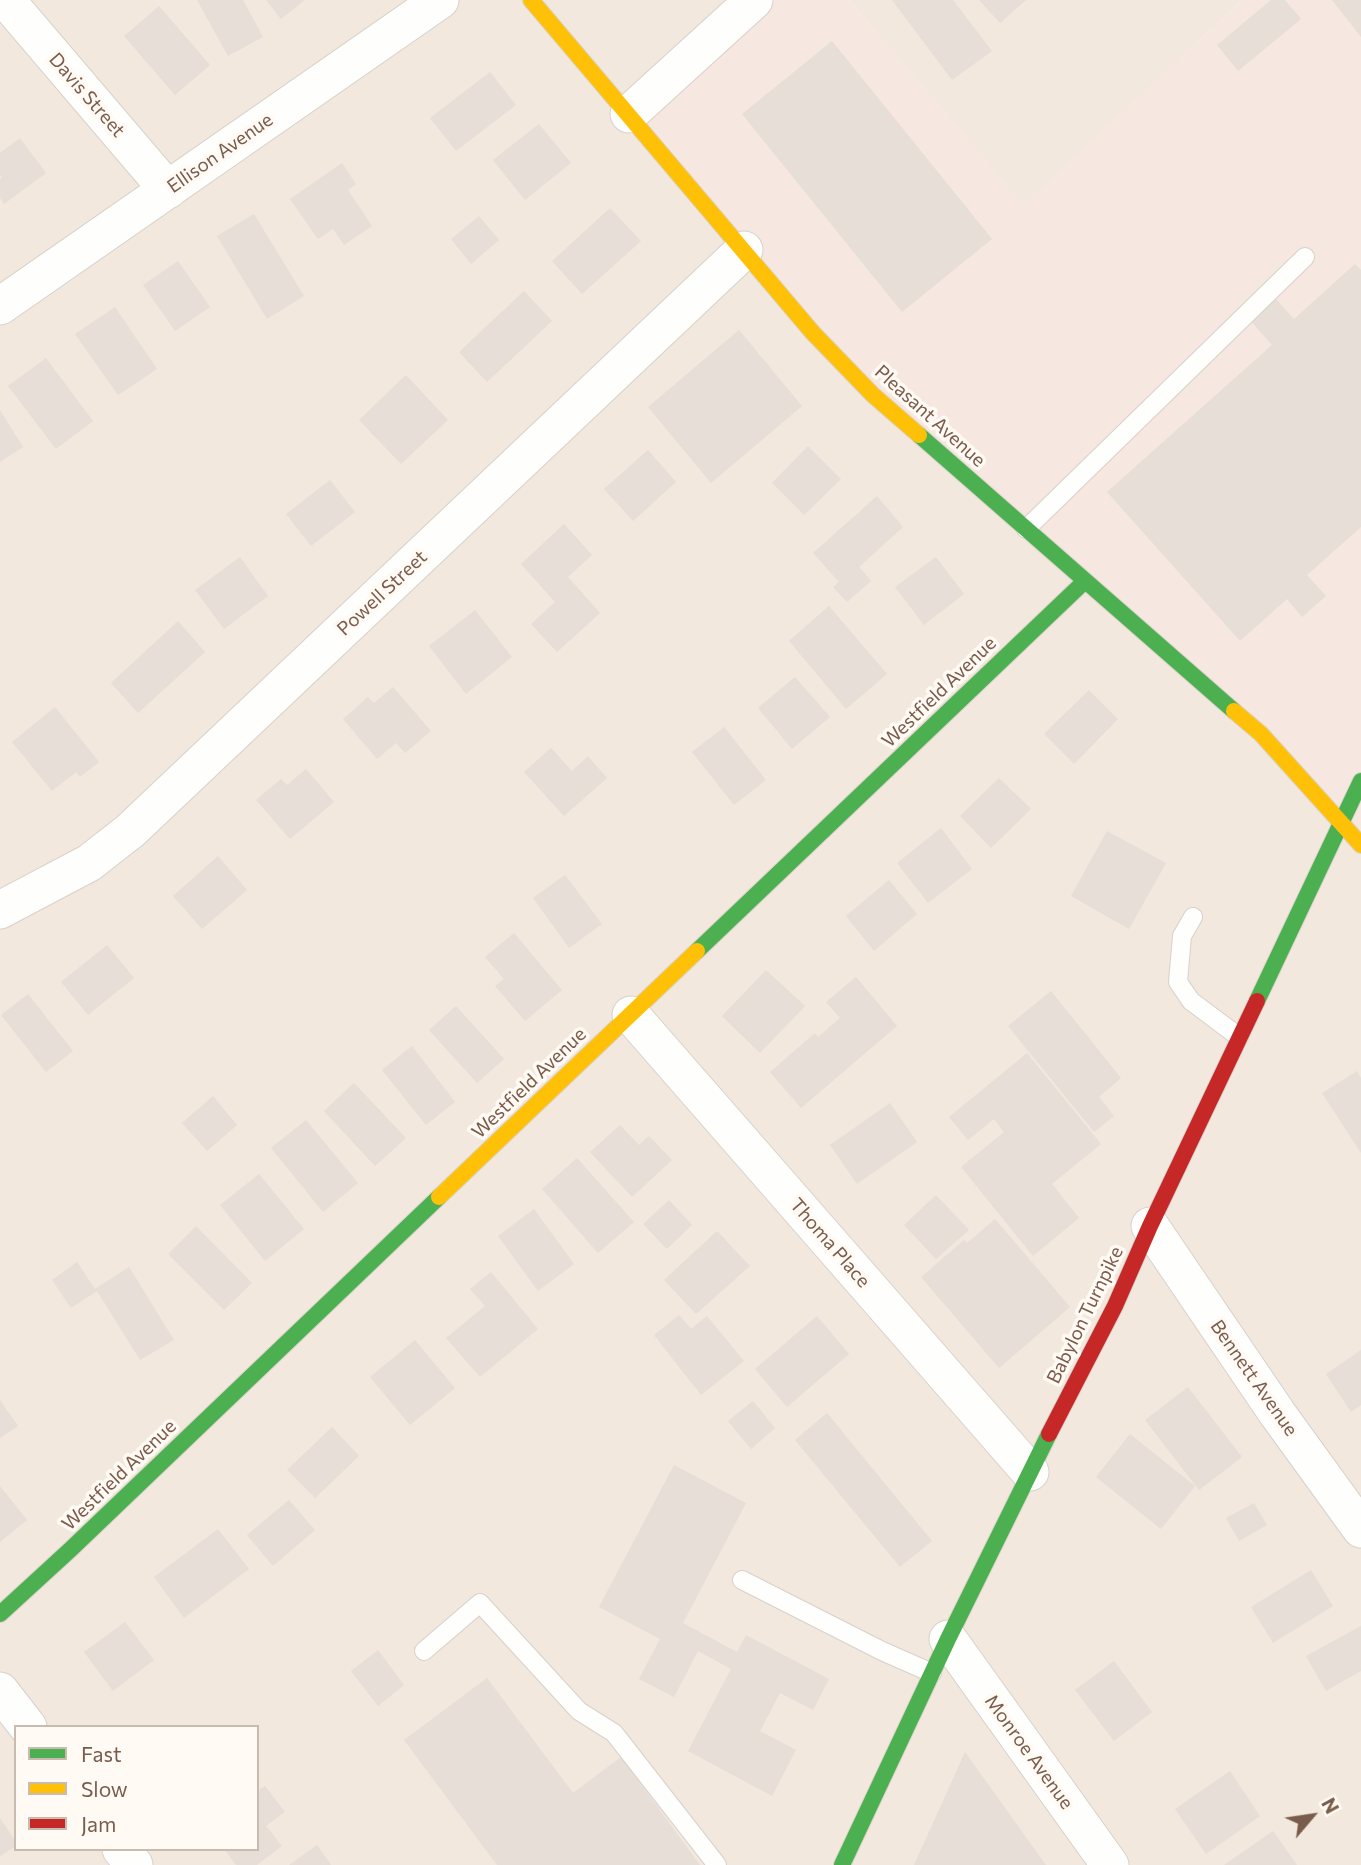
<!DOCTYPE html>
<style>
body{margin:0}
#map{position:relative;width:1361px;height:1865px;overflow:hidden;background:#f9f5f0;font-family:Commissioner,sans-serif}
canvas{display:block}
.legend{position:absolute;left:14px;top:1725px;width:245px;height:126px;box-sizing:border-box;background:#fffaf3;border:2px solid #cabbb1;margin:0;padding:9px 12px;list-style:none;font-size:21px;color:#7a5c4d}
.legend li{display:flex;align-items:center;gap:14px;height:35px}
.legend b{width:35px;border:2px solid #cabbb1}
.north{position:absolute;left:1277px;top:1781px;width:70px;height:70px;-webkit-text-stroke:5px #fffaf3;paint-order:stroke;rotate:61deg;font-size:19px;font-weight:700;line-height:28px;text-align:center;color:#7a5c4d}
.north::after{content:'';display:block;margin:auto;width:24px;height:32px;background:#7a5c4d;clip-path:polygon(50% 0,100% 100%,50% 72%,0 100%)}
</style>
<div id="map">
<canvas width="1361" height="1865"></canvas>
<ul class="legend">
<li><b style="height:9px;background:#4caf50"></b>Fast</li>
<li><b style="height:9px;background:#ffc107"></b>Slow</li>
<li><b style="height:9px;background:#c62828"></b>Jam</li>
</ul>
<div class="north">N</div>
</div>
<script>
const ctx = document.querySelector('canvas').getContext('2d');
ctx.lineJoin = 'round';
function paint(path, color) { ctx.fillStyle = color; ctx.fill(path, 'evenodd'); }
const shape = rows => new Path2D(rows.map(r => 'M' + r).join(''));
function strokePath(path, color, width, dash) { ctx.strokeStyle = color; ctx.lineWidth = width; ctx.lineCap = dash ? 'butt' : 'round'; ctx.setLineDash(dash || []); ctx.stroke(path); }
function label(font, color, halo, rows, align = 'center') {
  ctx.font = font + ' Commissioner,sans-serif'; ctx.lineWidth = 7; ctx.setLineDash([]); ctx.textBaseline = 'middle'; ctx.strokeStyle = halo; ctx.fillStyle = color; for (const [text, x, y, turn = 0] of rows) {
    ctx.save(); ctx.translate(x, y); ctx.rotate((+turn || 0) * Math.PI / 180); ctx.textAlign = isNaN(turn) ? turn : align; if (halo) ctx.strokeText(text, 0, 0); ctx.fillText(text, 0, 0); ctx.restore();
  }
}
const residential = shape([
 [0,0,745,0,1361,837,1361,1865,0,1865],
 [16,1727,257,1727,257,1849,16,1849],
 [849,0,1242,0,1024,206]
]);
const commercial = shape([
 [745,0,849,0,1024,205,1242,0,1361,0,1361,837,850,384,621,118]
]);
const building = shape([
 [197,0,243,0,263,37,228,56],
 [266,0,305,0,281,19],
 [892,0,953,0,992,51,952,80],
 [979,0,1026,0,1000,23],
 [1271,0,1285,0,1301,19,1238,71,1217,45],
 [1332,0,1361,0,1361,37],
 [159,6,210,65,175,95,124,36],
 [832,41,992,239,902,312,742,114],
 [490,72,516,105,456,151,430,118],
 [539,124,571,163,525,200,493,160],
 [20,138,46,173,4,204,0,198,0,179,2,178,0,175,0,153],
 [342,163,356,184,348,190,372,226,344,245,333,229,318,239,290,199],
 [610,208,641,241,582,294,552,261],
 [254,214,304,296,267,319,217,236],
 [479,216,499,240,471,264,451,239],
 [178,261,210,307,175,331,143,285],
 [1355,264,1361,270,1361,527,1307,575,1326,596,1302,617,1287,599,1240,641,1107,492,1272,345,1250,320,1275,298,1294,319],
 [524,291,552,321,487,382,459,352],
 [115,307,157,369,118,395,75,334],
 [739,330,802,406,711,483,648,407],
 [46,358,93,421,56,449,8,386],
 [406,375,448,420,401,464,359,420],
 [0,410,23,447,0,462],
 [808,446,841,479,804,515,772,483],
 [648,450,676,482,633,521,604,489],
 [330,480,355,512,311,546,286,514],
 [877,496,903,527,859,567,871,581,847,602,833,587,839,582,813,553],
 [564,524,592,555,568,577,600,613,557,652,531,624,555,602,521,564],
 [240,557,268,596,224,629,195,590],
 [936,557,964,594,924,625,895,587],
 [829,606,887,674,846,709,789,641],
 [475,610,512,657,466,694,429,646],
 [178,621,205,652,138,713,111,683],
 [795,677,830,717,792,749,758,708],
 [393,687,431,731,405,753,396,743,377,759,343,719,368,697,374,703],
 [1089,690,1118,719,1074,764,1044,734],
 [55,707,99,762,80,777,76,772,52,791,12,742],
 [724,727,766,780,734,805,692,752],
 [551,748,572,771,588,756,607,778,564,816,524,772],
 [306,769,334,802,290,839,256,800,281,779,287,785],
 [999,778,1031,809,991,848,960,816],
 [941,828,972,869,928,903,897,863],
 [1107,831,1166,863,1129,929,1071,896],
 [218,856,247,890,202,929,173,896],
 [565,875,602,924,569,948,533,898],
 [889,880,917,914,874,951,846,916],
 [514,933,562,990,525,1021,495,986,504,979,485,957],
 [107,945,134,978,88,1015,61,982],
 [766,970,805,1006,760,1053,722,1016],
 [856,977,897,1026,801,1108,770,1072,815,1033,818,1037,840,1018,826,1002],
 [1051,991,1121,1078,1099,1097,1114,1116,1094,1132,1008,1026],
 [28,994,73,1051,46,1072,1,1015],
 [456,1006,504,1059,477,1083,429,1030],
 [412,1046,455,1102,426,1125,382,1070],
 [1027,1053,1101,1144,1052,1184,1079,1218,1033,1256,961,1167,1004,1132,994,1119,968,1140,949,1117],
 [1357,1071,1361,1078,1361,1153,1322,1093],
 [354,1083,406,1138,375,1166,324,1111],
 [213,1096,237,1125,207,1151,182,1123],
 [890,1103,917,1142,857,1184,830,1145],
 [306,1120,358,1183,323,1212,271,1148],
 [620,1125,639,1145,649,1136,672,1160,632,1197,590,1152],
 [577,1158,634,1222,598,1253,542,1189],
 [259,1174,304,1229,265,1261,220,1205],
 [936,1195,969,1230,936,1259,904,1225],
 [669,1200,692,1225,667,1249,643,1224],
 [534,1209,574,1264,538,1291,498,1236],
 [995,1219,1070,1307,999,1368,921,1277,964,1240,967,1243],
 [196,1226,252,1283,224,1310,168,1254],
 [717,1231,750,1266,696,1314,664,1280],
 [77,1262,95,1289,129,1267,174,1340,140,1360,97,1291,71,1308,52,1280],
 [491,1272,538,1329,480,1377,446,1338,485,1306,470,1289],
 [679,1315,691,1329,707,1316,744,1361,701,1395,654,1335],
 [817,1316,849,1354,787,1407,755,1369],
 [415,1340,455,1388,410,1425,370,1377],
 [1361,1350,1361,1405,1351,1412,1326,1374],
 [1188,1387,1242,1457,1199,1490,1145,1420],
 [0,1400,18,1426,0,1438],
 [753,1401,775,1428,751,1449,728,1421],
 [827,1413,932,1541,900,1567,795,1440],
 [332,1427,359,1456,315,1498,287,1470],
 [1130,1434,1195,1486,1161,1529,1096,1477],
 [674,1465,746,1503,683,1623,737,1652,746,1635,829,1679,813,1710,780,1693,760,1731,796,1750,772,1796,688,1751,731,1669,698,1651,674,1697,639,1679,660,1639,599,1607],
 [0,1486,27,1520,0,1542],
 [289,1500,315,1530,273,1566,247,1535],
 [1254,1503,1267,1525,1239,1541,1226,1518],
 [218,1529,249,1569,184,1618,154,1577],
 [1311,1570,1333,1606,1273,1643,1251,1607],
 [125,1622,154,1660,113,1691,84,1652],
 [1361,1626,1361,1671,1326,1691,1306,1656],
 [378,1650,404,1685,378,1706,351,1671],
 [1114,1661,1152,1712,1114,1741,1075,1690],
 [487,1678,573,1793,621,1757,700,1865,497,1865,404,1740],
 [965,1752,1046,1865,914,1865],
 [1230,1771,1260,1816,1206,1854,1175,1809],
 [265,1786,285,1812,266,1826,282,1846,257,1865,236,1865,224,1849,257,1849,257,1791],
 [0,1818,16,1842,16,1846,0,1856],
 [1273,1831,1297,1865,1224,1865],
 [317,1845,331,1865,289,1865]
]);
const lane = shape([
 [1026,529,1305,257],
 [1193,917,1182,936,1178,982,1191,1001,1239,1037],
 [742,1580,882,1651,932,1673],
 [424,1651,480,1603,579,1711,614,1733,717,1865]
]);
const street = shape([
 [6,0,168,190],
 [629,114,754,0],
 [0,306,440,0],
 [0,910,89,863,130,831,744,250],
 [631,1015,1030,1472],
 [1150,1226,1277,1413,1361,1529],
 [948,1639,1110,1865],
 [0,1691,28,1727],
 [121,1849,134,1865]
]);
const fast = shape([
 [919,435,1234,711],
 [697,951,1085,581],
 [1257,1001,1361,781],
 [0,1614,71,1549,439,1197],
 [842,1865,948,1639,1049,1434]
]);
const slow = shape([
 [531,0,813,333,873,395,919,435],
 [1234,711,1261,734,1361,845],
 [439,1197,697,951]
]);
const jam = shape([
 [1049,1434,1115,1306,1150,1226,1257,1001]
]);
const streetNames = [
 ["Davis Street",87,95,49],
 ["Ellison Avenue",220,153,-35],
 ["Pleasant Avenue",930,416,42],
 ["Powell Street",382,593,-43],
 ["Westfield Avenue",939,692,-44],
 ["Westfield Avenue",529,1083,-44],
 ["Thoma Place",830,1243,49],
 ["Babylon Turnpike",1085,1315,-64],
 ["Bennett Avenue",1254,1378,55],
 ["Westfield Avenue",119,1475,-44],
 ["Monroe Avenue",1029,1752,54]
];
paint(residential, '#f2e8de');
paint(commercial, '#f6e8e1');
paint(building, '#e6ded7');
strokePath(lane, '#d7d1cb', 20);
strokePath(street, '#d7d1cb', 39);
strokePath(fast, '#d9d2cb', 18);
strokePath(slow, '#d9d2cb', 18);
strokePath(jam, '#d9d2cb', 18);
strokePath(lane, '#fefefd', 18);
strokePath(street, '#fefefd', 37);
strokePath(fast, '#4caf50', 16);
strokePath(slow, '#ffc107', 16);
strokePath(jam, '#c62828', 16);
label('19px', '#7a5c4d', '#fffaf3', streetNames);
</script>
